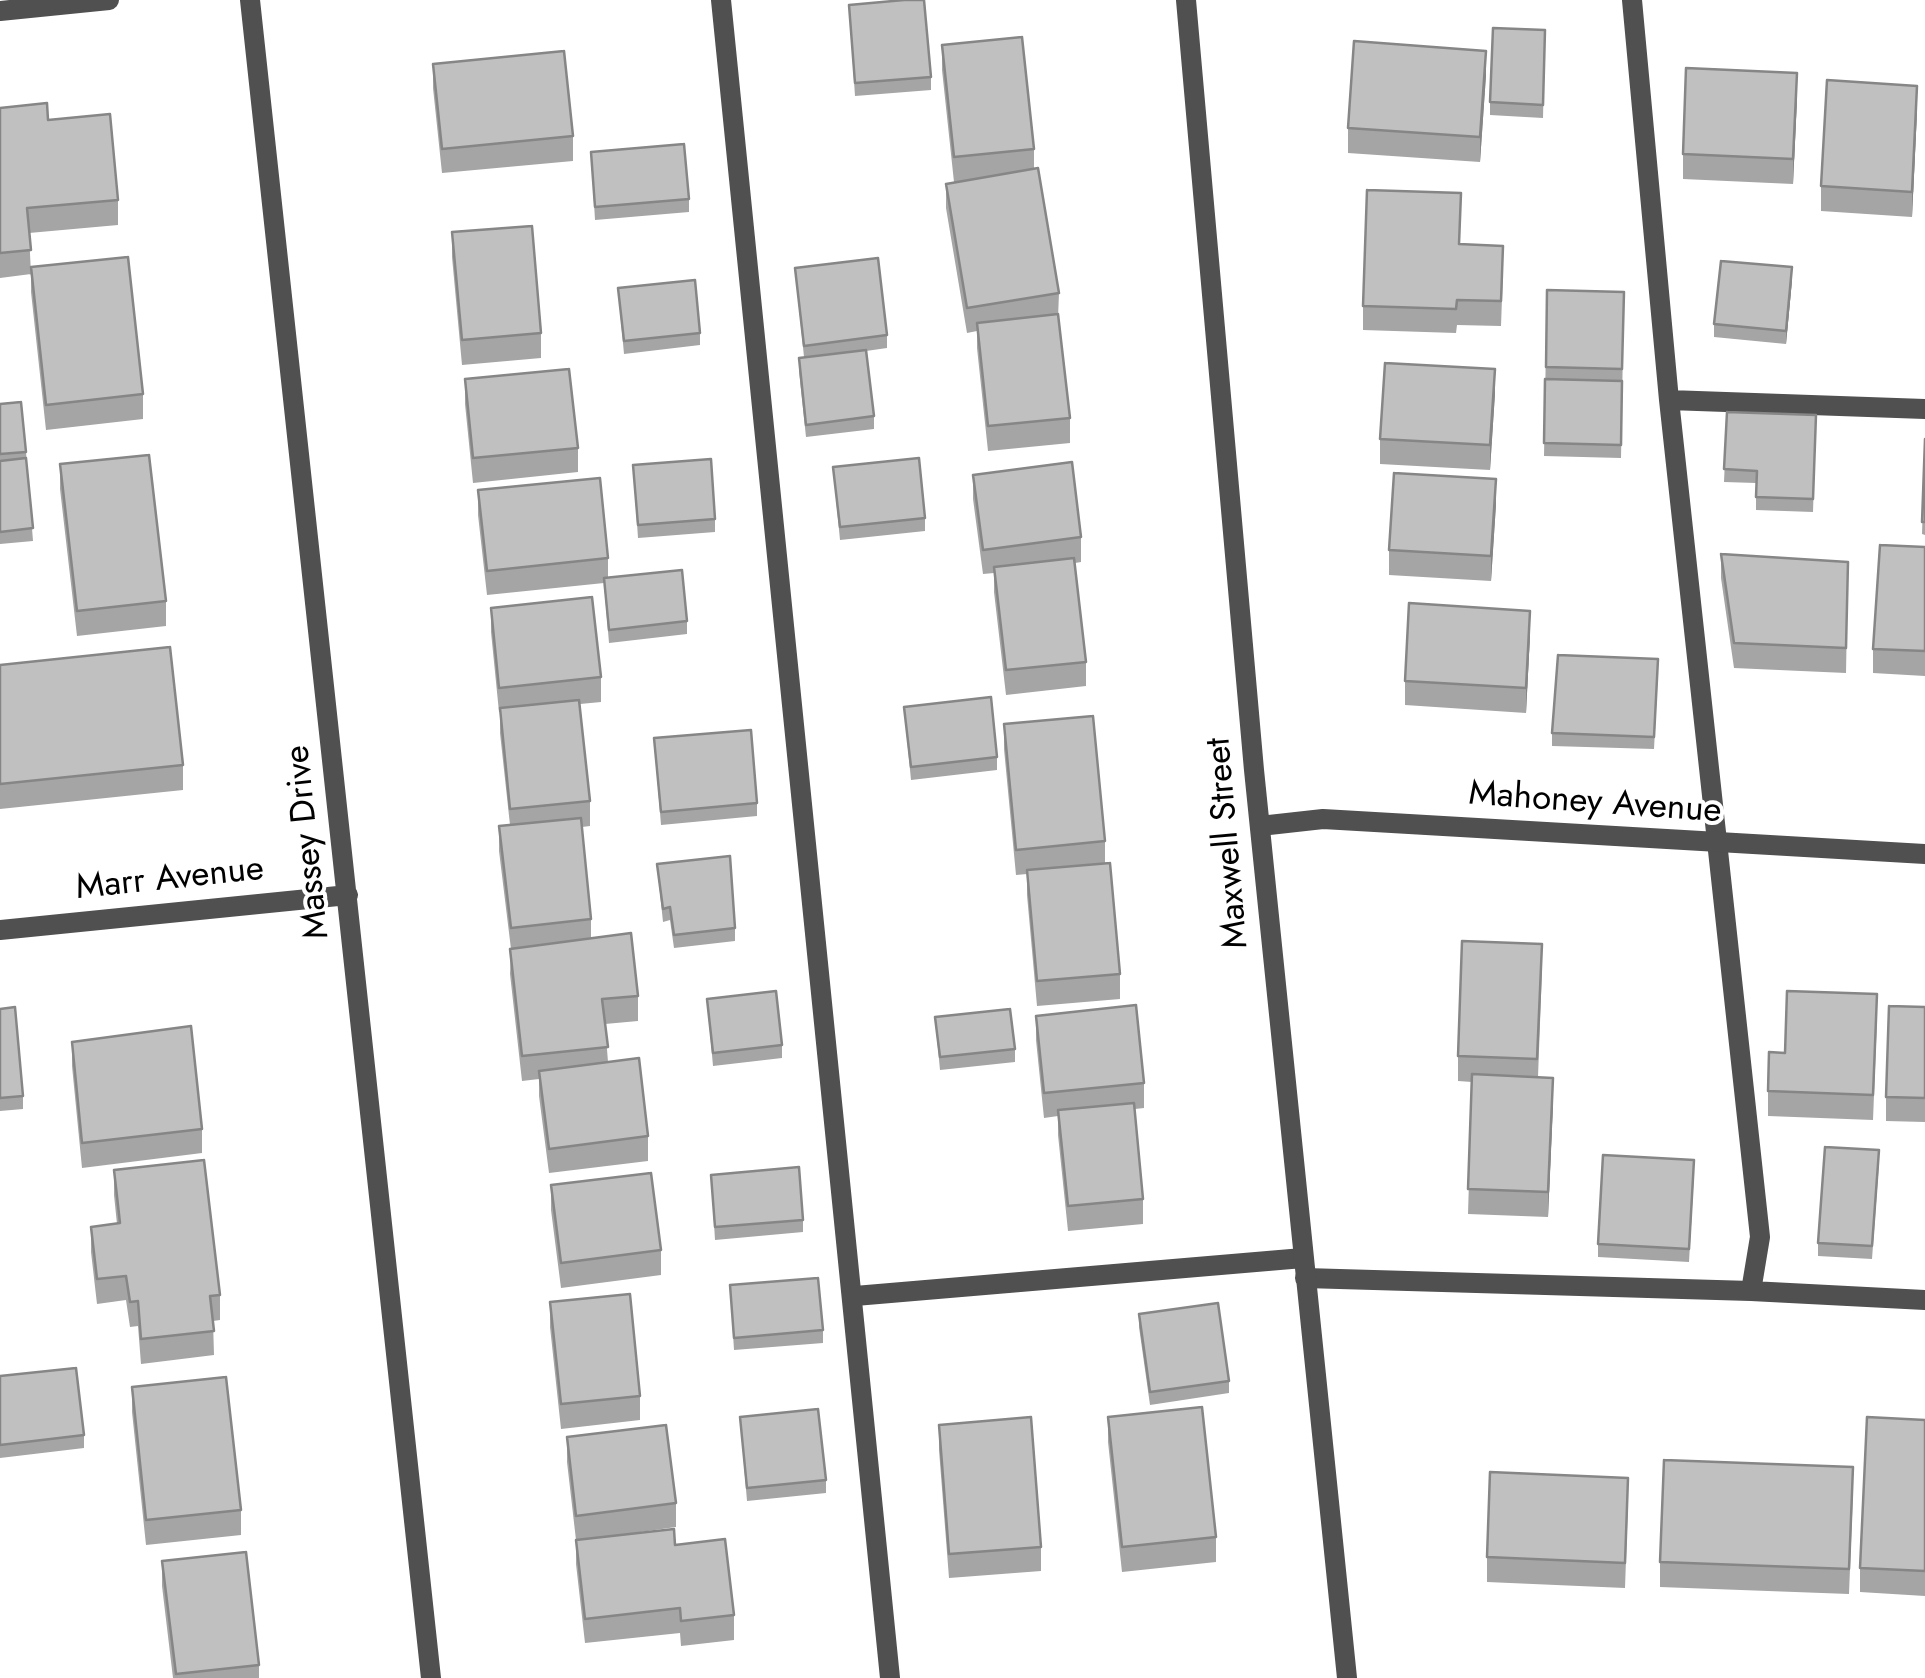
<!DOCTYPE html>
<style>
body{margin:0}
canvas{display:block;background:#fff}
</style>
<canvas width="1925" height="1678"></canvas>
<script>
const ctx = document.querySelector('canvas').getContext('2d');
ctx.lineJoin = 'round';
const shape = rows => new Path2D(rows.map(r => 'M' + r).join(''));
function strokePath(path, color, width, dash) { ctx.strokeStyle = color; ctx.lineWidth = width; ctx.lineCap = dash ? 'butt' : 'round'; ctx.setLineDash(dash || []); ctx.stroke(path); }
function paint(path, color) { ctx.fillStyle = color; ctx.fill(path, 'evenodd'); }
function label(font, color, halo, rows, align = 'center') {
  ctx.font = font + ' Jost,sans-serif'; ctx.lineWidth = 8; ctx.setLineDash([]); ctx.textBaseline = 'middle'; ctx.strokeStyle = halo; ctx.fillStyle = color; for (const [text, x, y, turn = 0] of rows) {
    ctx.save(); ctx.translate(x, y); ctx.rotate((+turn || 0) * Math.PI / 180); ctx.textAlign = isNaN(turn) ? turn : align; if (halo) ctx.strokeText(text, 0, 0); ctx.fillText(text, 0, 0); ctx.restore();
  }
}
const lane = shape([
 [721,0,890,1678],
 [1669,400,1925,409],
 [1305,1278,1751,1291,1760,1237,1669,400,1632,0],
 [1751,1291,1925,1300],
 [855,1296,1303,1258]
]);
const street = shape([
 [250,0,431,1678],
 [1186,0,1254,770,1347,1678],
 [0,11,109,0],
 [1260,826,1323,819,1925,854],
 [0,930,348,895]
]);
const wall = shape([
 [849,5,931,77,931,90,855,96],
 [1545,30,1543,118,1490,115,1490,102],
 [942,45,1034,149,1034,168,1059,293,1058,318,1070,418,1070,443,988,451,977,348,977,331,967,333,946,208,946,184,954,182,942,70],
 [433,64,573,136,573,161,442,173,433,88],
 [1486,75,1480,162,1348,153,1348,128],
 [1797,98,1793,184,1683,179,1683,154],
 [0,108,48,120,118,200,118,225,29,233,31,274,0,278],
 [1917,111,1912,217,1821,211,1821,186],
 [591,152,689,199,689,212,595,220],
 [452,232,541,333,541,358,462,365,452,257],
 [1460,244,1503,271,1501,326,1457,325,1456,333,1363,330,1363,306],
 [31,267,143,394,143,419,46,430,31,292],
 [795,268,887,335,887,348,866,351,874,416,874,429,806,437,799,371,799,358,804,357],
 [1792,280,1786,344,1714,337,1714,324],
 [618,288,700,333,700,345,624,354],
 [1547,290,1624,292,1621,458,1544,456],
 [465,379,578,448,578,472,473,483,465,404],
 [1495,393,1490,470,1380,464,1380,439],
 [0,404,26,452,33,541,0,544],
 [1727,412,1816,415,1813,512,1756,510,1756,483,1724,482],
 [1925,439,1925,535,1922,534],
 [60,464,166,601,166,626,77,636,60,489],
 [633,465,715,519,715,532,638,538],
 [833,467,925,518,925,531,840,540],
 [973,475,1081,537,1081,562,1075,563,1086,662,1086,686,1006,695,994,592,994,573,983,574,973,499],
 [478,490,608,558,608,577,687,621,687,634,609,643,604,583,487,595,478,515],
 [1496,504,1491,581,1389,575,1389,550],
 [1925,547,1925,676,1873,673,1873,649],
 [1721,554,1848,562,1846,673,1734,668,1721,578],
 [491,608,601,677,601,702,580,704,590,801,590,826,582,827,591,919,591,938,638,996,638,1021,605,1024,608,1062,648,1136,648,1161,549,1173,539,1096,539,1079,522,1081,510,974,511,949,499,851,499,826,510,825,500,733,500,712,499,712,491,632],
 [1530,635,1526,713,1405,705,1405,681],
 [0,665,183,765,183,790,0,809],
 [1658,672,1654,749,1552,746,1552,733],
 [904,707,997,757,997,770,911,780],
 [1004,724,1105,841,1105,863,1120,974,1120,999,1037,1006,1027,895,1027,874,1016,875,1004,749],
 [654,738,757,803,757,816,661,825],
 [657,864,735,928,735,941,674,948,670,920,663,922],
 [1542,969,1538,1077,1553,1102,1548,1217,1468,1214,1472,1082,1458,1081,1458,1056],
 [707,999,782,1045,782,1058,713,1066],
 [1925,1007,1925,1122,1886,1121,1886,1097],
 [0,1009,23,1096,23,1109,0,1111],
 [1036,1016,1144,1083,1144,1108,1135,1109,1143,1199,1143,1224,1068,1231,1058,1135,1058,1116,1044,1118,1036,1040],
 [935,1017,1015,1049,1015,1062,940,1070],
 [1877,1019,1873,1120,1768,1116,1768,1091,1785,1053],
 [72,1042,202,1129,202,1153,82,1168,72,1066],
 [1879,1163,1872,1259,1818,1256,1818,1243],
 [114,1170,220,1295,220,1320,213,1321,214,1355,141,1364,138,1326,130,1327,126,1300,97,1304,91,1252,91,1227,117,1224,114,1195],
 [1694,1173,1689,1262,1598,1257,1598,1244],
 [711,1175,803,1220,803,1232,715,1240],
 [551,1185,661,1250,661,1275,561,1288,551,1210],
 [730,1285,823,1330,823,1343,734,1350],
 [550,1302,640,1396,640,1420,561,1429,550,1327],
 [1139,1314,1229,1381,1229,1393,1150,1405,1139,1327],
 [0,1376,84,1435,84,1448,0,1458],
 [132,1387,241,1510,241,1535,146,1545,132,1412],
 [740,1417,826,1480,826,1493,747,1501],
 [1108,1417,1216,1537,1216,1562,1122,1572,1108,1442],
 [1925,1420,1925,1596,1860,1592,1860,1568],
 [939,1425,1041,1547,1041,1571,949,1578,939,1450],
 [567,1437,676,1503,676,1527,626,1534,675,1545,734,1615,734,1640,681,1646,680,1633,585,1643,576,1564,576,1540,567,1462],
 [1853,1492,1849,1594,1660,1587,1660,1562],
 [1628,1503,1625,1588,1487,1582,1487,1557],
 [162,1561,259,1665,259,1678,173,1678,162,1586]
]);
const shadedWall = shape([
 [1486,51,1486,75,1480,162,1480,137],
 [1797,73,1797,98,1793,184,1793,159],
 [1917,86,1917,111,1912,217,1912,192],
 [1792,267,1792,280,1786,344,1786,331],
 [1495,369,1495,393,1490,470,1490,445],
 [1496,479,1496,504,1491,581,1491,556],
 [1530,611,1530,635,1526,713,1526,688],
 [1553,1078,1553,1102,1548,1217,1548,1192]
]);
const building = shape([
 [904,0,924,0,931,77,855,83,849,5,904,0],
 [1493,28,1545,30,1543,105,1490,102,1493,28],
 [1022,37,1034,149,954,157,942,45,1022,37],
 [1354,41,1486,51,1480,137,1348,128,1354,41],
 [564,51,573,136,442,149,433,64,564,51],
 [1686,68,1797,73,1793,159,1683,154,1686,68],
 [1827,80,1917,86,1912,192,1821,186,1827,80],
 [47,103,48,120,110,114,118,200,27,208,31,250,0,253,0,108,47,103],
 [684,144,689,199,595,207,591,152,684,144],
 [1038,168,1059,293,967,308,946,184,1038,168],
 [1367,190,1461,193,1459,244,1503,246,1501,301,1457,300,1456,309,1363,306,1367,190],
 [532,226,541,333,462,340,452,232,532,226],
 [128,257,143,394,46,405,31,267,128,257],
 [878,258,887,335,804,346,795,268,878,258],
 [1721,261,1792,267,1786,331,1714,324,1721,261],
 [695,280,700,333,624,341,618,288,695,280],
 [1547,290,1624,292,1622,369,1546,367,1547,290],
 [1058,314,1070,418,988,426,977,323,1058,314],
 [866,350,874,416,806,425,799,358,866,350],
 [1385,363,1495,369,1490,445,1380,439,1385,363],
 [569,369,578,448,473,458,465,379,569,369],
 [1545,379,1622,381,1621,445,1544,443,1545,379],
 [21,402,26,452,0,454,0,404,21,402],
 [1727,412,1816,415,1813,499,1756,497,1757,471,1724,469,1727,412],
 [1925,439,1925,522,1922,522,1925,439],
 [149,455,166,601,77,611,60,464,149,455],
 [26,458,33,528,0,532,0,461,26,458],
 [919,458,925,518,840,527,833,467,919,458],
 [711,459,715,519,638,525,633,465,711,459],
 [1072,462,1081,537,983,550,973,475,1072,462],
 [1394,473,1496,479,1491,556,1389,550,1394,473],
 [600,478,608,558,487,571,478,490,600,478],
 [1880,545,1925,547,1925,651,1873,649,1880,545],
 [1721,554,1848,562,1846,648,1734,643,1721,554],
 [1074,558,1086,662,1006,670,994,567,1074,558],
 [682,570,687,621,609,630,604,578,682,570],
 [592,597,601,677,499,688,491,608,592,597],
 [1409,603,1530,611,1526,688,1405,681,1409,603],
 [170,647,183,765,0,784,0,665,170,647],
 [1558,655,1658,659,1654,737,1552,733,1558,655],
 [991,697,997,757,911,767,904,707,991,697],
 [579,700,590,801,510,809,500,708,579,700],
 [1093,716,1105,841,1016,850,1004,724,1093,716],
 [751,730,757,803,661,812,654,738,751,730],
 [581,818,591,919,511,928,499,826,581,818],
 [730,856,735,928,674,935,670,907,663,909,657,864,730,856],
 [1110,863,1120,974,1037,981,1027,870,1110,863],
 [631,933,638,996,602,999,608,1047,522,1056,510,949,631,933],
 [1462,941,1542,944,1537,1059,1458,1056,1462,941],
 [776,991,782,1045,713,1053,707,999,776,991],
 [1787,991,1877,994,1873,1095,1768,1091,1769,1052,1785,1053,1787,991],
 [1136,1005,1144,1083,1044,1093,1036,1016,1136,1005],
 [1889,1006,1925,1007,1925,1098,1886,1097,1889,1006],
 [15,1007,23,1096,0,1098,0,1009,15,1007],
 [1010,1009,1015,1049,940,1057,935,1017,1010,1009],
 [191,1026,202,1129,82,1143,72,1042,191,1026],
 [639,1058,648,1136,549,1149,539,1071,639,1058],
 [1472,1074,1553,1078,1548,1192,1468,1189,1472,1074],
 [1134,1103,1143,1199,1068,1206,1058,1110,1134,1103],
 [1825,1147,1879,1150,1872,1246,1818,1243,1825,1147],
 [1603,1155,1694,1160,1689,1249,1598,1244,1603,1155],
 [204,1160,220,1295,210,1296,214,1331,141,1339,138,1301,130,1302,126,1276,97,1279,91,1227,120,1223,114,1170,204,1160],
 [799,1167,803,1220,715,1227,711,1175,799,1167],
 [651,1173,661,1250,561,1263,551,1185,651,1173],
 [818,1278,823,1330,734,1338,730,1285,818,1278],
 [630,1294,640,1396,561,1404,550,1302,630,1294],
 [1218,1303,1229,1381,1150,1392,1139,1314,1218,1303],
 [76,1368,84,1435,0,1445,0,1376,76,1368],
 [226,1377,241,1510,146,1520,132,1387,226,1377],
 [1202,1407,1216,1537,1122,1547,1108,1417,1202,1407],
 [818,1409,826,1480,747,1488,740,1417,818,1409],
 [1031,1417,1041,1547,949,1554,939,1425,1031,1417],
 [1867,1417,1925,1420,1925,1571,1860,1568,1867,1417],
 [666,1425,676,1503,576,1516,567,1437,666,1425],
 [1664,1460,1853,1467,1849,1569,1660,1562,1664,1460],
 [1490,1472,1628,1478,1625,1563,1487,1557,1490,1472],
 [674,1529,675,1545,725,1539,734,1615,681,1621,680,1608,585,1619,576,1540,674,1529],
 [246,1552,259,1665,176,1674,162,1561,246,1552]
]);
const streetNames = [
 ["Mahoney Avenue",1595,804,4],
 ["Massey Drive",309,842,-96],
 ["Maxwell Street",1229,843,-95],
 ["Marr Avenue",170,880,-6]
];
strokePath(lane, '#505050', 20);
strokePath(street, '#505050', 20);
paint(wall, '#a5a5a5');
paint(shadedWall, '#868686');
paint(building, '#c0c0c0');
strokePath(building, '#868686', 2.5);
label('35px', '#000', '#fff', streetNames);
</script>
